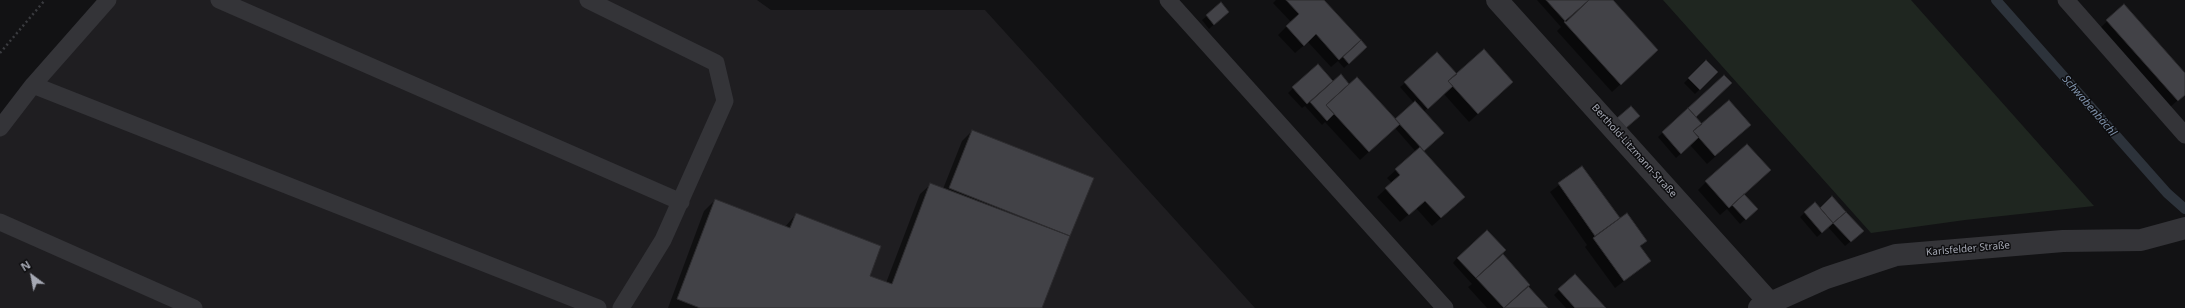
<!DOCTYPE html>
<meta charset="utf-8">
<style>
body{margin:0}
#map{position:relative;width:2185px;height:308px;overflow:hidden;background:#121214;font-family:"Noto Sans",sans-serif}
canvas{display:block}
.north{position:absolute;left:12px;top:256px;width:40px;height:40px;-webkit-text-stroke:3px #0d0d0f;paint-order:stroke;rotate:328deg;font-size:11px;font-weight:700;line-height:16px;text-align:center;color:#a5a8b3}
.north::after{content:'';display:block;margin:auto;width:14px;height:18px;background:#a5a8b3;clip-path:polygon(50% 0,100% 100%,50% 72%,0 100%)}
</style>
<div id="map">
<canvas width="2185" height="308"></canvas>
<div class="north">N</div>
</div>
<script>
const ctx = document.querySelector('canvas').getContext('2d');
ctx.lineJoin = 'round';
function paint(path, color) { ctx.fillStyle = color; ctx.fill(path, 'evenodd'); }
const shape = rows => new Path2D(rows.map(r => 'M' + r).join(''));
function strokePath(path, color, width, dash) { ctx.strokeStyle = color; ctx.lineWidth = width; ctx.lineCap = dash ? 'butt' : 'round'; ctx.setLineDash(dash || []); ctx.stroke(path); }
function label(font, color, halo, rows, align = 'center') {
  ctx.font = font + ' "Noto Sans",sans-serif'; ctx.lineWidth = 3; ctx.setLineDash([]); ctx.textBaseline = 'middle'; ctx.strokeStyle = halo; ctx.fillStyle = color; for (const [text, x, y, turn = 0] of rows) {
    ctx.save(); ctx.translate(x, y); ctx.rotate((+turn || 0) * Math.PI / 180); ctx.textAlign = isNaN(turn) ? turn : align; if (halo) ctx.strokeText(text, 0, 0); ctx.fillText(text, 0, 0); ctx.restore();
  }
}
const built = shape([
 [108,0,757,0,771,10,985,10,1255,308,0,308,0,119]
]);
const green = shape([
 [1663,0,1911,0,2094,206,1965,220,1871,233]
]);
const shadow = shape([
 [1276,0,1323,0,1366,47,1344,68,1338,61,1331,67,1308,42,1295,53,1278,35,1291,22,1273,3],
 [1537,0,1612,0,1649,58,1612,92,1557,31,1561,27],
 [2123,6,2185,75,2185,94,2169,108,2099,29],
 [1207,16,1223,16,1209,29,1202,20],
 [1706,61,1717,72,1695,94,1684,83],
 [1318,65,1344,90,1395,120,1414,103,1400,87,1405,83,1457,75,1504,90,1469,122,1444,94,1423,112,1438,138,1423,151,1456,205,1432,226,1416,208,1400,222,1377,197,1392,183,1387,178,1416,152,1395,128,1360,160,1325,122,1322,125,1305,106,1302,108,1288,93],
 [1724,76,1726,88,1694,117,1702,125,1741,134,1707,164,1690,145,1676,158,1658,137],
 [972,131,1092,179,1041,308,668,308,704,211,715,200,785,227,796,214,868,276,886,283,920,194,931,184,943,189,962,141],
 [1582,167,1620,220,1646,241,1640,247,1650,261,1615,288,1585,247,1587,245,1550,192],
 [1706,182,1743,195,1756,209,1740,224,1727,209,1720,215,1698,190],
 [1815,203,1820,209,1857,236,1845,246,1828,227,1817,237,1800,217],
 [1501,254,1547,308,1487,308,1468,287,1472,284,1453,263,1457,258],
 [1575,275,1605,308,1566,308,1554,295]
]);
const stream = shape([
 [1996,0,2167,193,2185,209]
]);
const building = shape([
 [1286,0,1324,0,1361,40,1339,60,1316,34,1304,46,1286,26,1299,14,1286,0],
 [1546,0,1589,0,1566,22,1546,0],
 [1589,0,1613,0,1658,50,1621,85,1564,22,1589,0],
 [1221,2,1229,12,1214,25,1206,15,1221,2],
 [2124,4,2185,73,2185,95,2178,101,2106,20,2124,4],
 [1361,40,1367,47,1349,64,1343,57,1361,40],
 [1484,49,1513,82,1478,114,1448,81,1484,49],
 [1437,52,1457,74,1448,81,1453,86,1428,109,1404,82,1437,52],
 [1706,60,1718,72,1700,90,1688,78,1706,60],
 [1318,64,1333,81,1307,104,1292,87,1318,64],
 [1341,74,1349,84,1326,105,1334,114,1327,121,1310,102,1341,74],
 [1724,75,1732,83,1696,117,1688,108,1724,75],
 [1357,77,1400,124,1369,152,1326,105,1357,77],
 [1729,100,1751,125,1715,156,1693,131,1729,100],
 [1415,101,1444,133,1424,151,1395,119,1415,101],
 [1631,106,1640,116,1626,128,1617,118,1631,106],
 [1688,108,1702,124,1693,131,1699,137,1681,154,1662,132,1688,108],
 [972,130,1094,178,1070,236,949,188,972,130],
 [1747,144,1771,170,1729,208,1705,181,1747,144],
 [1420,147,1465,197,1441,218,1425,201,1409,215,1385,188,1400,175,1395,169,1420,147],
 [1582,166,1620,218,1595,236,1558,183,1582,166],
 [930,183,1070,236,1042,308,700,308,677,299,715,199,790,228,796,213,881,246,870,276,892,284,930,183],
 [1744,194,1758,209,1746,220,1732,205,1744,194],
 [1832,196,1846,212,1833,223,1820,208,1832,196],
 [1815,202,1833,223,1822,233,1804,212,1815,202],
 [1846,212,1864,231,1851,242,1833,223,1846,212],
 [1627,213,1647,241,1640,246,1651,261,1624,281,1593,238,1627,213],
 [1487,230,1506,250,1476,278,1457,258,1487,230],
 [1503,254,1530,285,1504,308,1476,278,1503,254],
 [1575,274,1606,308,1575,308,1558,289,1575,274],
 [1528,286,1548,308,1504,308,1528,286]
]);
const path = shape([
 [0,53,45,0]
]);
const lane = shape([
 [219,0,681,202],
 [588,0,716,63,725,101,663,240,621,308],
 [1168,0,1445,308],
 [2066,0,2185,135],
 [33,85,598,308],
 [0,128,33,85,108,0],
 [0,222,194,308]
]);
const street = shape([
 [1497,0,1770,303],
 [1759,308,1826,278,1896,255,2063,241,2141,240,2185,228]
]);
const streetNames = [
 ["Berthold-Litzmann-Straße",1634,151,48],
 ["Karlsfelder Straße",1968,249,-5]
];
const waterNames = [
 ["Schwabenbächl",2089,106,49]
];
paint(built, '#1f1e21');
paint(green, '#1f2620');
paint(shadow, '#0007');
strokePath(stream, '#2d333b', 10);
paint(building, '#424247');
strokePath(building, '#2d2c2f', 1);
strokePath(path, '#3a3b3f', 2.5, [2, 3]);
strokePath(lane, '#343438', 17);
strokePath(street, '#343438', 22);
label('10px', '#a5a8b3', '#0d0d0f', streetNames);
label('italic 11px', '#7f92ab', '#0d0d0f', waterNames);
</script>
